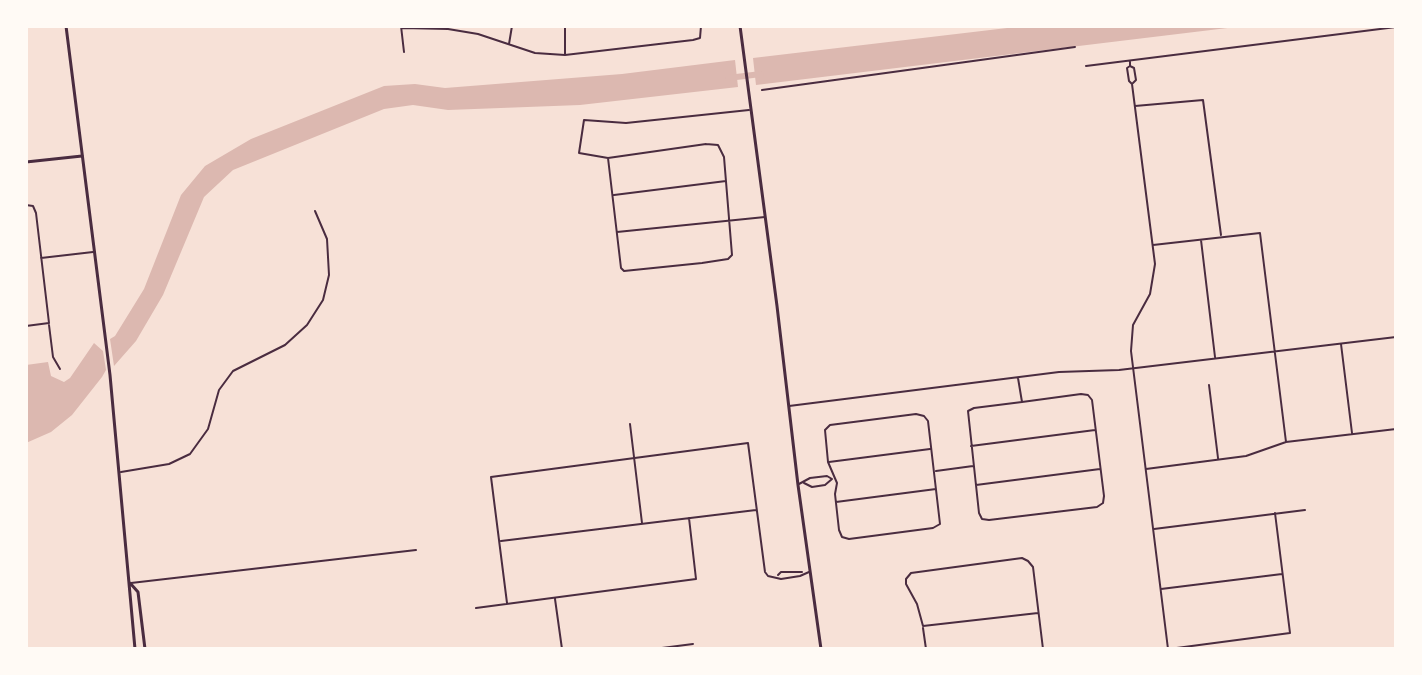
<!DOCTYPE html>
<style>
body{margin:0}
#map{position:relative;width:1422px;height:675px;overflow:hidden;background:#f7e1d7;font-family:Helvetica,sans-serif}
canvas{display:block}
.frame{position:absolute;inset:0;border:28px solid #fffaf5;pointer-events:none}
</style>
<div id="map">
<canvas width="1422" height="675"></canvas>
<div class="frame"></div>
</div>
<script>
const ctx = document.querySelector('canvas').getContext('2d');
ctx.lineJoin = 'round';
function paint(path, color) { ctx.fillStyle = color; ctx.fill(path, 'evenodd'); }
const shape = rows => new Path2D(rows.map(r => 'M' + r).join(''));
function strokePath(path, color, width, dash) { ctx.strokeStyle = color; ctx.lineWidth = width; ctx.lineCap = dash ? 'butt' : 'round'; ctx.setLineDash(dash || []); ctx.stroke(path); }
const water = shape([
 [1024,26,1244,26,756,85,753,58],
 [735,60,738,87,580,105,448,110,413,105,384,109,233,170,204,197,163,295,136,341,114,366,110,339,115,336,144,289,181,195,205,166,251,139,384,86,415,84,445,88,622,74],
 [94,343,103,351,106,370,102,377,72,415,51,432,26,443,26,365,48,362,51,376,64,382,70,378]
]);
const canal = shape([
 [728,78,761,74]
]);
const minor = shape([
 [401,26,404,52],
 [402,28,448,29,478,34,535,53,565,55,693,40,700,38,701,26],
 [509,44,512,26],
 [565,54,565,26],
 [1130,61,1130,66,1127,68,1129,81,1132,84,1155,264,1150,294,1133,325,1131,351,1168,649],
 [1086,66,1396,27],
 [1130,66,1134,68,1136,80,1133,83],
 [762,90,1075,47],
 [1135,106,1203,100,1221,235],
 [706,144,718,145,724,157,732,255,728,259,702,263,624,271,621,268,608,158,706,144],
 [608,158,579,153,584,120,626,123,749,110],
 [614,195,726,181],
 [26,205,33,206,36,213,49,323,26,326],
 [617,232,765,217],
 [1201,240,1215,357],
 [1153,245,1260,233,1286,442],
 [41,258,93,252],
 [49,325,53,357,60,369],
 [1341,344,1352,433],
 [1018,378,1022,402,1081,394,1088,395,1092,400,1104,496,1103,503,1097,507,989,520,982,519,979,513,968,411,974,408,1022,402],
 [1209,385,1218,458],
 [789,406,1059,372,1119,370,1396,337],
 [916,414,924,416,928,421,940,524,933,528,849,539,842,537,839,530,835,494,837,483,828,462,825,430,830,425,916,414],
 [630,424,642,523],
 [971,446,1095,430],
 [829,462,930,449],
 [1146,469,1246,456,1286,442,1396,429],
 [936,471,973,466],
 [121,472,169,464,190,454,208,429,219,390,233,371,285,345,307,325,323,300,329,275,327,239,315,211],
 [799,484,810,478,827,476,832,479,825,485,812,487,804,483],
 [976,485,1100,469],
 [836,502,936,489],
 [1154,529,1305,510],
 [501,541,756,510],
 [778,575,781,572,802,572],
 [131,583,416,550],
 [1161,589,1282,574],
 [555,599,562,649],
 [507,603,491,477,748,443,765,572,768,576,781,579,800,576,809,572],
 [476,608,696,579,689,518],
 [1038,613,923,626,917,604,906,584,906,579,911,573,1022,558,1028,561,1033,567,1043,649],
 [923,628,926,649],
 [654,649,693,644],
 [848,649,867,649],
 [1169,649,1290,633,1275,513]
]);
const tertiary = shape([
 [740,26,777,306,798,485,821,649],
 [26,162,82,156]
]);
const secondary = shape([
 [66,26,110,375,135,649],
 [130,583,138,592,145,649]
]);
paint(water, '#dcb8b0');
strokePath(canal, '#dcb8b0', 6);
strokePath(minor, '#4a2c40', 2);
strokePath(tertiary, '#4a2c40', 3);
strokePath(secondary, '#4a2c40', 3);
</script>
